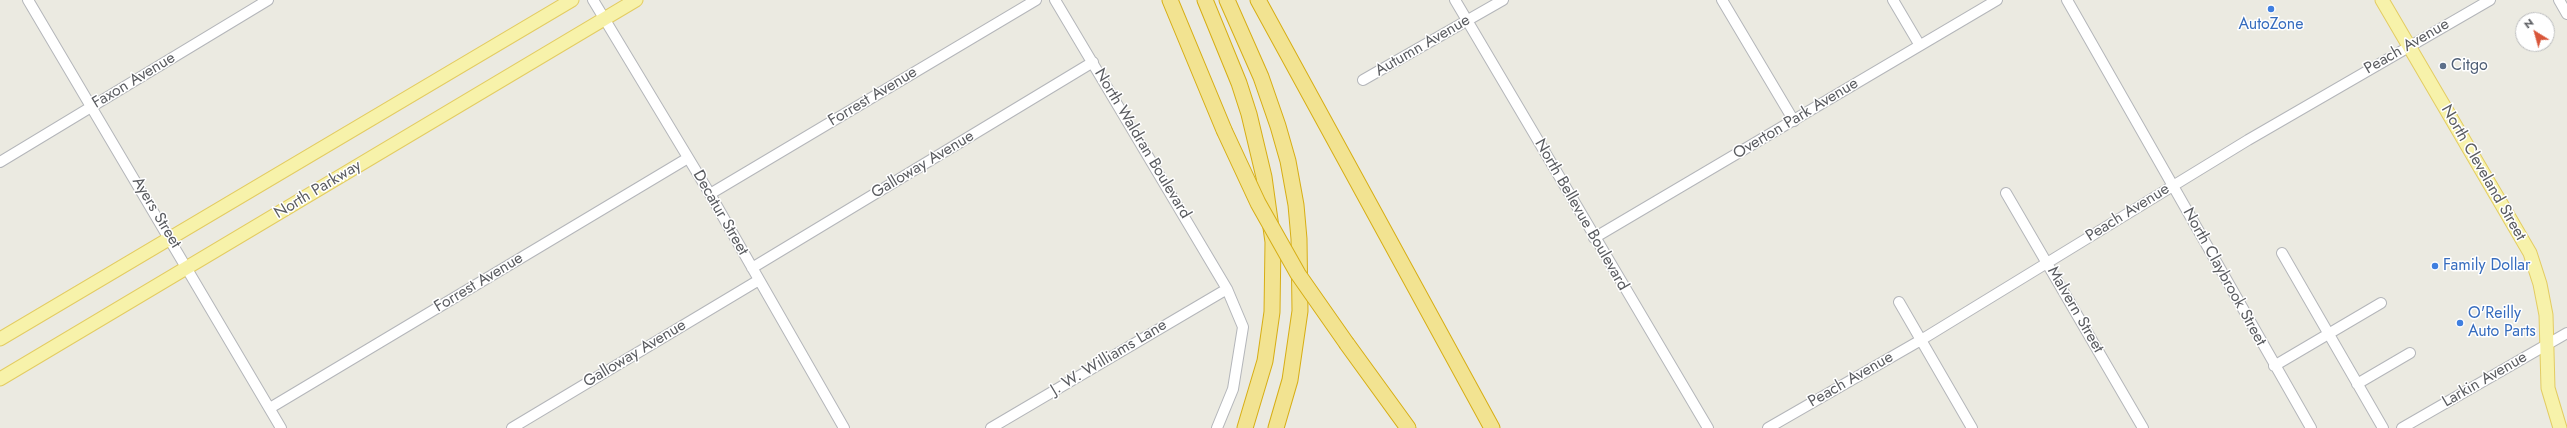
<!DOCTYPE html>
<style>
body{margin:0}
#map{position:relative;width:2567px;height:428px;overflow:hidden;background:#ebeae1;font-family:Jost,sans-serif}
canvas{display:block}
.north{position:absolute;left:2515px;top:12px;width:40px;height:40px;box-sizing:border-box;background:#fff;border:1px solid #bdbebf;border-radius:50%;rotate:323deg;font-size:11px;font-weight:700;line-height:16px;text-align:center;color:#5a5c60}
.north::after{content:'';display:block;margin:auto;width:14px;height:18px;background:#d8563a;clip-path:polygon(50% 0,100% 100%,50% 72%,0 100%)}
</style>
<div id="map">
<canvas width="2567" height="428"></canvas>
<div class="north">N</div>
</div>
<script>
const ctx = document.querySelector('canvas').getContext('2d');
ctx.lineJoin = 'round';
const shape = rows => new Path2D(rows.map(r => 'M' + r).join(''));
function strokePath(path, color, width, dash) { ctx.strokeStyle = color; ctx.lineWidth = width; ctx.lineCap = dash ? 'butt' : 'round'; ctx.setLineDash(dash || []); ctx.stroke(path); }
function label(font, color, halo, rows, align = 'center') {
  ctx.font = font + ' Jost,sans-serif'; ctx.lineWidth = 3; ctx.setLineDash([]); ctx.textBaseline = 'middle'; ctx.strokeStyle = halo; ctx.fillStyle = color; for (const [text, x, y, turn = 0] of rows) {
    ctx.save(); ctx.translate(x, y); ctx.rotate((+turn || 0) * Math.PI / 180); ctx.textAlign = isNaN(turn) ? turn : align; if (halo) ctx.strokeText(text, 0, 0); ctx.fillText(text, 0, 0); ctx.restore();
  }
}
const minor = shape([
 [28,0,281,428],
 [593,0,710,194,844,428],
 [1055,0,1227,289,1243,327,1233,389,1217,428],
 [1455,0,1708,428],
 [1722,0,1794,121],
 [1893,0,1919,44],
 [2067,0,2311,428],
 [2559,0,2567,14],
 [1363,80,1503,0],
 [0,162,268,0],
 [2006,193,2143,428],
 [710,194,1036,0],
 [1594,238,1997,0],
 [2282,253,2383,428],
 [752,268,1093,62],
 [1899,302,1972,428],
 [2274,366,2381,303],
 [2357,384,2410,353],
 [270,408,688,158],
 [512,428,759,280],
 [991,428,1227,289],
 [1768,428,1921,340,2248,140,2490,0],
 [2402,428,2567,333]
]);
const major = shape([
 [2382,0,2530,253,2540,284,2546,315,2548,388,2560,428],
 [0,339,572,0],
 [0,379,636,0]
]);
const highway = shape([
 [1170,0,1224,130],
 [1205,0,1239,83,1249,114,1264,177,1273,242,1272,312,1265,361,1245,428],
 [1227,0,1261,77,1278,126,1288,161,1296,205,1299,239,1300,311,1290,380,1276,428],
 [1258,0,1492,428],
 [1347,344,1408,428]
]);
const highwayBridge = shape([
 [1224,130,1258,203,1298,274,1347,344]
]);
const markers = [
 [2271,9,4,"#3f7fe0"],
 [2443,66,4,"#5c6f8a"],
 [2435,266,4,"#3f7fe0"],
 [2460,323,4,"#3f7fe0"]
];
const shopNames = [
 ["AutoZone",2271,25,"center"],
 ["Family Dollar",2443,266],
 ["O'Reilly",2468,314],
 ["Auto Parts",2468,332]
];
const streetNames = [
 ["Autumn Avenue",1423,46,-30],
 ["Peach Avenue",2407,47,-30],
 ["Faxon Avenue",134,81,-31],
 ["Forrest Avenue",873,97,-31],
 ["Overton Park Avenue",1796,119,-31],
 ["North Waldran Boulevard",1142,144,59],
 ["Galloway Avenue",923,165,-31],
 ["North Cleveland Street",2483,173,60],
 ["North Parkway",318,190,-31],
 ["Ayers Street",156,213,59],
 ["Decatur Street",720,213,60],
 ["Peach Avenue",2128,213,-32],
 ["North Bellevue Boulevard",1581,215,60],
 ["North Claybrook Street",2224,277,61],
 ["Forrest Avenue",479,283,-31],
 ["Malvern Street",2075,310,60],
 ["Galloway Avenue",635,354,-31],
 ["J. W. Williams Lane",1109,358,-31],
 ["Peach Avenue",1851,380,-30],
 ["Larkin Avenue",2485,380,-30]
];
const serviceNames = [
 ["Citgo",2451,66]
];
strokePath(minor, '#b4b6ba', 12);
strokePath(major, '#e3cc62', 15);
strokePath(highway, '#d7ae15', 17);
strokePath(minor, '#fff', 10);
strokePath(major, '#f7f2aa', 13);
strokePath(highway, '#f2e391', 15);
strokePath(highwayBridge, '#d7ae15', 17, []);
strokePath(highwayBridge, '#f2e391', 15);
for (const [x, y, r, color] of markers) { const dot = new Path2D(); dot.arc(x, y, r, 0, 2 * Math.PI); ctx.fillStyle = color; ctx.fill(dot); strokePath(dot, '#fff', 1.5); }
label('16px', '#366cbe', '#fff', shopNames, 'left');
label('16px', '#5a5c60', '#fff', streetNames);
label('16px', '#4e5e75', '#fff', serviceNames, 'left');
</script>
